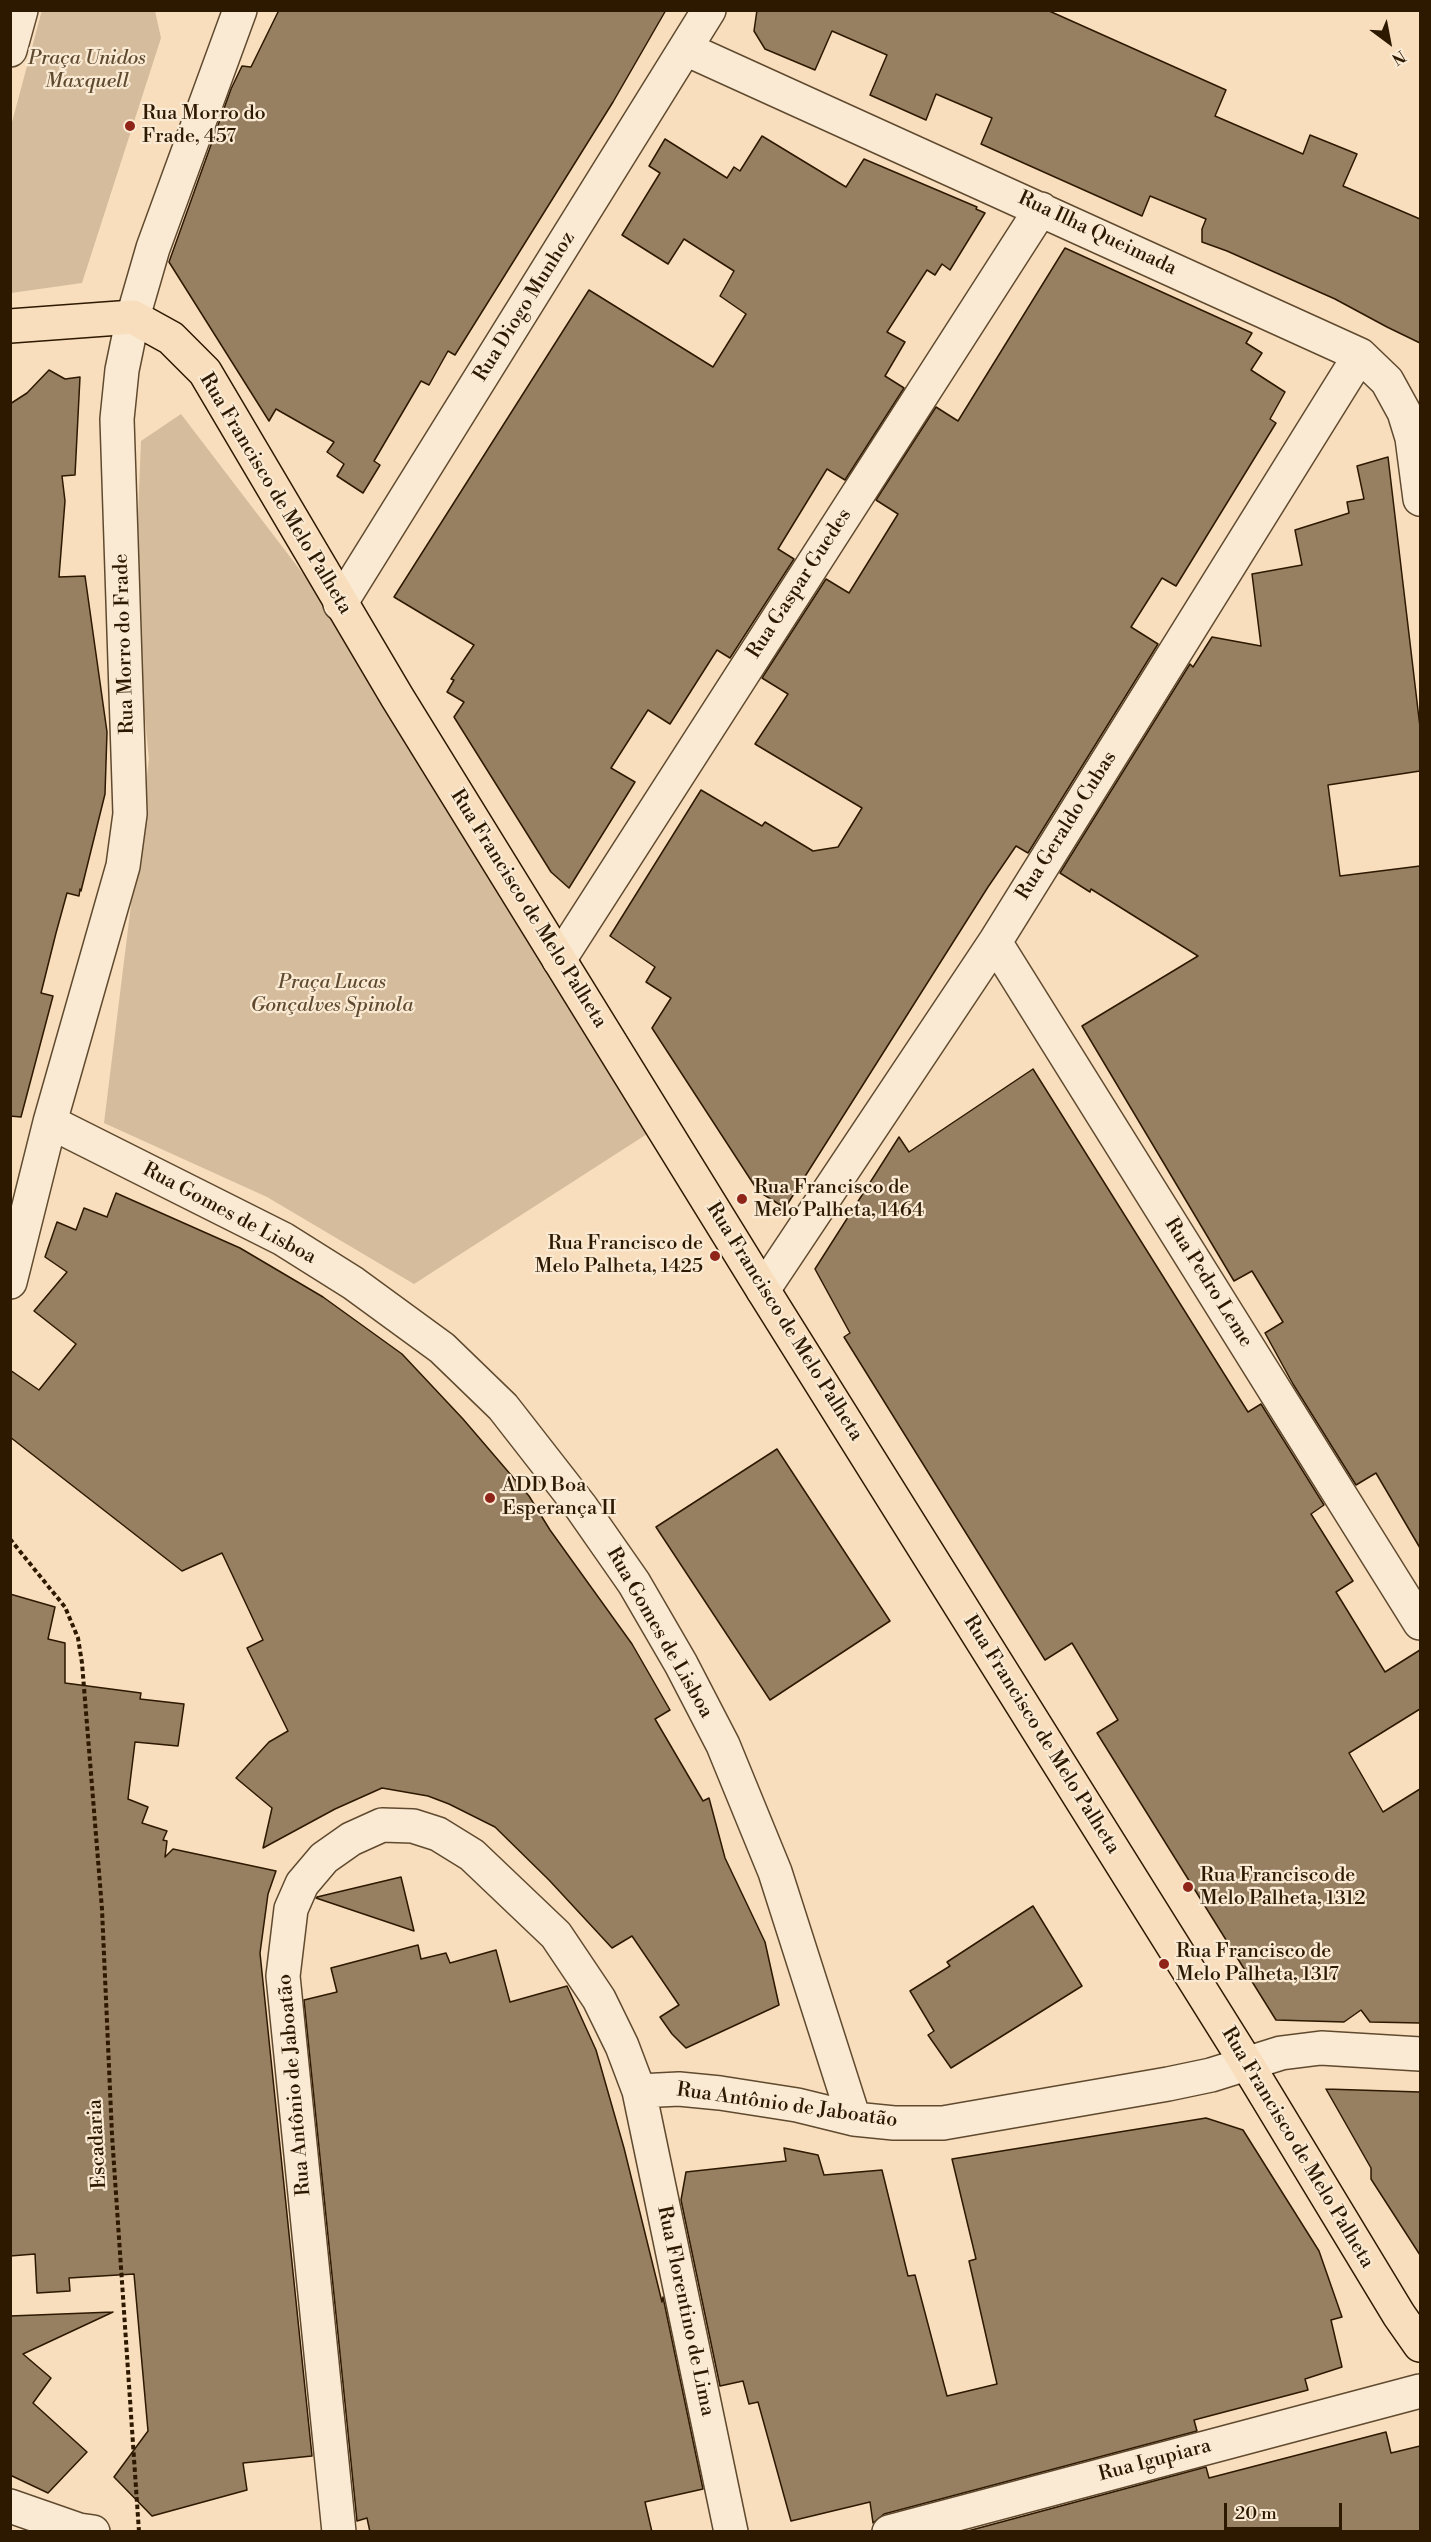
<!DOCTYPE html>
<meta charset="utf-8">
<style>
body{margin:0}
#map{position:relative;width:1431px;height:2542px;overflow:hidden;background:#f8debc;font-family:"Libre Bodoni",serif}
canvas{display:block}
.frame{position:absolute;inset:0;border:12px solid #2d1800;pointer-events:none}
.north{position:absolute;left:1359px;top:12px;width:60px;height:60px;-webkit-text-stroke:4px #faead3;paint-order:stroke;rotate:148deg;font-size:16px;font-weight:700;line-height:24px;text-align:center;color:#2d1800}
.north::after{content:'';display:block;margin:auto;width:21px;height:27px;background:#2d1800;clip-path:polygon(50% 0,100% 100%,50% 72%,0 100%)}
.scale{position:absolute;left:1224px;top:2503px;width:118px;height:27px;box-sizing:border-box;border:3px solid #2d1800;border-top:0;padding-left:8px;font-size:18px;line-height:21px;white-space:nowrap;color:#2d1800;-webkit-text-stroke:4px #faead3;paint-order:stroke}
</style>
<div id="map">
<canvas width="1431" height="2542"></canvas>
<div class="frame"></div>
<div class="north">N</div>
<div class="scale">20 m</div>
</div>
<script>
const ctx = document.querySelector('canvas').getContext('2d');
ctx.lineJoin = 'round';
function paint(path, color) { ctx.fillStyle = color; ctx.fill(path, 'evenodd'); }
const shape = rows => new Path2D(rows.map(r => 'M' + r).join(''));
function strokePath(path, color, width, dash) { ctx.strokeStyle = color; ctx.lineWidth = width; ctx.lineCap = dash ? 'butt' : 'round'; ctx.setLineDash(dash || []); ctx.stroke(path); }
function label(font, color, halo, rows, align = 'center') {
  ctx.font = font + ' "Libre Bodoni",serif'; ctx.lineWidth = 4.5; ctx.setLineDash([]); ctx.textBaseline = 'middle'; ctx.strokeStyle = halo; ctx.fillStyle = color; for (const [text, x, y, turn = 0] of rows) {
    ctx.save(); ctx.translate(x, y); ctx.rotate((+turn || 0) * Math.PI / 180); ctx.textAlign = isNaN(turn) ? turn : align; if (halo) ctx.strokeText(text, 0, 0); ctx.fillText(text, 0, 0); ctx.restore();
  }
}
const green = shape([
 [42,10,155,11,161,38,82,283,11,293,11,126],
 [181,414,397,697,661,1125,414,1284,267,1197,104,1123,149,759,134,614,141,441]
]);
const building = shape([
 [279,10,666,10,613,102,455,355,448,351,429,385,421,381,374,461,380,465,363,493,337,476,344,464,327,452,334,442,276,409,269,421,169,262,231,89,242,66,251,67,279,10],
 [757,10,1047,10,1226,90,1215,116,1303,154,1310,135,1357,154,1343,186,1420,219,1420,343,1387,327,1335,299,1227,251,1202,242,1202,229,1206,219,1150,196,1142,216,981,144,992,118,936,94,926,120,870,95,887,55,832,31,815,70,765,49,754,31,757,10],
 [762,136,846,187,864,159,977,207,976,209,985,213,950,270,942,264,935,275,927,270,887,332,905,342,885,376,904,388,845,480,827,469,778,549,794,559,730,658,717,650,670,724,648,710,611,768,635,782,569,888,551,872,454,717,464,702,447,692,454,680,451,679,474,645,394,597,589,290,713,367,746,314,720,296,734,271,684,239,668,264,622,235,660,173,649,166,665,139,727,178,734,167,740,171,762,136],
 [1065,248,1252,333,1246,343,1262,353,1251,370,1285,392,1270,419,1276,423,1176,586,1162,578,1131,627,1158,644,1028,853,1016,846,988,887,785,1208,758,1191,652,1028,671,998,646,982,655,967,610,936,701,790,762,826,765,822,813,851,838,847,862,808,755,744,788,694,762,678,826,579,849,593,898,514,876,500,936,407,958,421,1065,248],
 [49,370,65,379,80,377,75,475,62,476,65,501,59,577,85,576,107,732,105,794,81,891,80,889,79,896,67,893,56,933,41,993,53,996,21,1117,10,1116,10,404,27,393,49,370],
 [1388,457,1420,727,1420,771,1328,785,1340,876,1420,866,1420,1548,1376,1473,1356,1485,1293,1384,1265,1333,1283,1322,1252,1271,1234,1281,1082,1026,1198,956,1091,889,1090,892,1060,873,1190,664,1193,667,1212,637,1261,646,1252,574,1302,565,1295,530,1349,513,1347,502,1364,499,1357,466,1388,457],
 [1033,1069,1248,1412,1261,1404,1324,1505,1311,1514,1353,1581,1336,1592,1385,1672,1420,1650,1420,1709,1349,1753,1383,1812,1420,1789,1420,2023,1370,2022,1361,2010,1344,2022,1276,2020,1097,1733,1118,1720,1072,1643,1045,1660,844,1337,850,1333,815,1269,899,1137,909,1152,1033,1069],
 [116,1193,240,1248,323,1297,402,1354,463,1419,529,1496,550,1530,632,1644,670,1710,655,1719,703,1801,709,1798,725,1858,765,1942,779,2005,686,2048,672,2034,660,2017,679,2005,632,1936,612,1948,549,1880,495,1827,449,1804,428,1796,382,1788,335,1809,263,1848,272,1808,236,1778,269,1742,288,1731,247,1648,263,1640,222,1553,182,1571,10,1437,10,1370,39,1390,76,1344,34,1311,67,1272,45,1257,57,1222,76,1230,84,1208,107,1217,116,1193],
 [777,1449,890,1621,770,1700,656,1527,777,1449],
 [10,1594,55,1607,48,1639,65,1643,65,1683,141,1693,140,1699,184,1704,178,1746,135,1742,128,1799,148,1807,142,1823,167,1831,163,1840,167,1841,165,1857,173,1849,276,1871,268,1894,260,1953,312,2456,243,2463,247,2490,152,2516,114,2477,148,2431,134,2274,69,2278,70,2291,37,2293,35,2254,10,2256,10,1594],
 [401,1877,414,1931,316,1898,317,1897,401,1877],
 [1033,1906,1082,1986,951,2068,928,2035,934,2031,910,1991,950,1966,947,1962,1033,1906],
 [418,1945,421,1959,446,1953,450,1963,496,1950,510,2002,567,1986,596,2050,624,2148,662,2302,663,2297,703,2489,645,2502,652,2532,370,2532,367,2518,357,2521,304,2000,337,1992,331,1968,418,1945],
 [1326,2089,1420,2092,1420,2255,1371,2179,1371,2168,1326,2089],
 [1206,2118,1243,2130,1319,2251,1342,2317,1331,2320,1342,2367,1305,2379,1308,2390,1194,2420,1197,2431,884,2514,873,2523,870,2502,791,2521,758,2402,749,2404,743,2381,720,2386,681,2200,686,2172,786,2161,784,2148,818,2155,824,2175,882,2170,908,2276,915,2275,947,2396,997,2384,969,2261,976,2259,952,2159,1206,2118],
 [113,2312,23,2354,51,2378,33,2403,87,2452,48,2493,10,2475,10,2316,113,2312],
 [1386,2432,1391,2453,1420,2446,1420,2532,964,2532,1206,2467,1209,2478,1386,2432]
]);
const path = shape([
 [10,1539,65,1607,78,1638,82,1663,102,1909,112,2135,139,2532]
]);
const minor = shape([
 [686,49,1360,355,1387,381,1404,412,1412,438,1420,499],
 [10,50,21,10],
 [340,604,709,10],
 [995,942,1420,1623],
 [559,960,1041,209],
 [50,1122,283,1239,353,1283,442,1348,503,1407,581,1507,634,1583,681,1664,723,1745,775,1872,854,2119],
 [10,1282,50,1122,123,866,130,814,117,419,122,370,133,317,153,248,240,10],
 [763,1290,995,942,1360,355],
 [639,2091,679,2089,720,2093,797,2105,854,2119,894,2123,943,2123,1168,2084,1211,2075,1281,2053,1321,2048,1420,2054],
 [10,2506,79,2530,93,2532],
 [339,2532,283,1976,291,1909,302,1884,324,1858,351,1839,382,1825,413,1826,438,1834,472,1855,556,1935,599,1999,622,2046,639,2091,731,2532],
 [889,2532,1420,2391]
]);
const major = shape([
 [10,326,133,317,171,338,205,372,397,697,763,1290,1247,2064,1399,2315,1420,2345]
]);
const markers = [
 [130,126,6,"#8f2418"],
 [742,1199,6,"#8f2418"],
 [715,1256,6,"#8f2418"],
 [490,1498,6,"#8f2418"],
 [1188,1887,6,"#8f2418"],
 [1164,1964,6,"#8f2418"]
];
const parkNames = [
 ["Praça Unidos",87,59],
 ["Maxquell",87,82],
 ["Praça Lucas",332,983],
 ["Gonçalves Spinola",332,1006]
];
const poiNames = [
 ["Rua Morro do",142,114],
 ["Frade, 457",142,137],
 ["Rua Francisco de",754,1188],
 ["Melo Palheta, 1464",754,1211],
 ["Rua Francisco de",703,1244,"right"],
 ["Melo Palheta, 1425",703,1267,"right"],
 ["ADD Boa",502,1486],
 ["Esperança II",502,1509],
 ["Rua Francisco de",1200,1876],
 ["Melo Palheta, 1312",1200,1899],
 ["Rua Francisco de",1176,1952],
 ["Melo Palheta, 1317",1176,1975]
];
const streetNames = [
 ["Rua Ilha Queimada",1097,234,25],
 ["Rua Diogo Munhoz",525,307,-58],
 ["Rua Francisco de Melo Palheta",275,494,59],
 ["Rua Gaspar Guedes",800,584,-57],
 ["Rua Morro do Frade",125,644,-92],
 ["Rua Geraldo Cubas",1067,826,-58],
 ["Rua Francisco de Melo Palheta",528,909,58],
 ["Rua Gomes de Lisboa",229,1214,28],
 ["Rua Pedro Leme",1208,1283,58],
 ["Rua Francisco de Melo Palheta",784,1322,58],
 ["Rua Gomes de Lisboa",659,1633,60],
 ["Rua Francisco de Melo Palheta",1041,1735,58],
 ["Rua Antônio de Jaboatão",295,2085,-95],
 ["Rua Antônio de Jaboatão",787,2106,8],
 ["Escadaria",98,2144,-93],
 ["Rua Francisco de Melo Palheta",1297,2148,59],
 ["Rua Florentino de Lima",685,2311,78],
 ["Rua Igupiara",1155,2461,-15]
];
paint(green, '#d5bc9c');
paint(building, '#977f62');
strokePath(building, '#2d1800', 1.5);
strokePath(minor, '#604a2f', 36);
strokePath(major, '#2d1800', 36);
strokePath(path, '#2d1800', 4, [4.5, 3]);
strokePath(minor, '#faead3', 33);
strokePath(major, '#f8debc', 33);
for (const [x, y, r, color] of markers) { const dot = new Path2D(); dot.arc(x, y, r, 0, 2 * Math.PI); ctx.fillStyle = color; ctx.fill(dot); strokePath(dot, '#faead3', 2); }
label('italic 20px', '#5f492f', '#faead3', parkNames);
label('20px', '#2d1800', '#faead3', poiNames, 'left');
label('20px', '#2d1800', '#faead3', streetNames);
</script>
